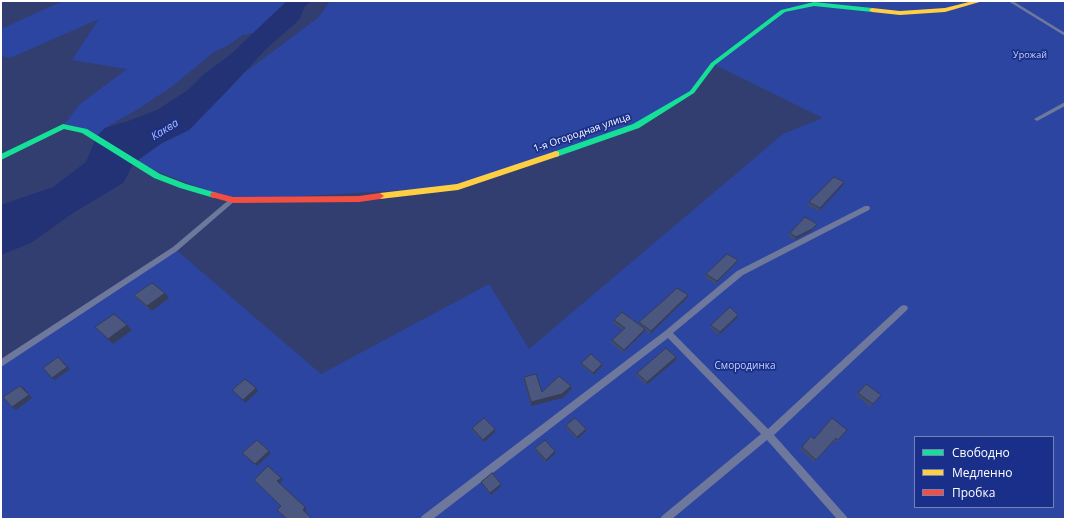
<!DOCTYPE html>
<meta charset="utf-8">
<style>
body{margin:0}
#map{position:relative;width:1066px;height:520px;overflow:hidden;background:#323e70;font-family:"Open Sans",sans-serif}
canvas{display:block}
.frame{position:absolute;inset:0;border:2px solid #fff;pointer-events:none}
.legend{position:absolute;left:914px;top:436px;width:140px;height:72px;box-sizing:border-box;background:#192f89;border:1px solid #7582b8;margin:0;padding:5px 7px;list-style:none;font-size:12px;color:#fff}
.legend li{display:flex;align-items:center;gap:8px;height:20px}
.legend b{width:20px;border:1px solid #7582b8}
</style>
<div id="map">
<canvas width="1066" height="520"></canvas>
<div class="frame"></div>
<ul class="legend">
<li><b style="height:5px;background:#16e098"></b>Свободно</li>
<li><b style="height:5px;background:#ffcf43"></b>Медленно</li>
<li><b style="height:5px;background:#f24e42"></b>Пробка</li>
</ul>
</div>
<script>
const ctx = document.querySelector('canvas').getContext('2d');
ctx.lineJoin = 'round';
function paint(path, color) { ctx.fillStyle = color; ctx.fill(path, 'evenodd'); }
const shape = rows => new Path2D(rows.map(r => 'M' + r).join(''));
function strokePath(path, color, width, dash) { ctx.strokeStyle = color; ctx.lineWidth = width; ctx.lineCap = dash ? 'butt' : 'round'; ctx.setLineDash(dash || []); ctx.stroke(path); }
function label(font, color, halo, rows, align = 'center') {
  ctx.font = font + ' "Open Sans",sans-serif'; ctx.lineWidth = 3.5; ctx.setLineDash([]); ctx.textBaseline = 'middle'; ctx.strokeStyle = halo; ctx.fillStyle = color; for (const [text, x, y, turn = 0] of rows) {
    ctx.save(); ctx.translate(x, y); ctx.rotate((+turn || 0) * Math.PI / 180); ctx.textAlign = isNaN(turn) ? turn : align; if (halo) ctx.strokeText(text, 0, 0); ctx.fillText(text, 0, 0); ctx.restore();
  }
}
const green = shape([
 [63,1,287,1,253,33,243,35,225,47,214,52,170,88,138,109,105,128,97,136,63,126,80,104,127,69,72,60,99,19,10,58,1,56,1,29],
 [330,1,1065,1,1065,519,1,519,1,363,175,249,321,374,489,284,529,349,783,134,823,118,713,64,692,92,636,126,458,187,233,200,134,163,162,143,189,130,244,73,319,17],
 [915,437,1053,437,1053,507,915,507]
]);
const water = shape([
 [287,1,312,1,305,6,299,20,266,49,227,91,189,130,162,143,134,163,123,183,73,213,31,243,1,255,1,205,53,187,86,162,97,136,105,128,128,121,157,110,188,90,204,74,230,55]
]);
const lane = shape([
 [1008,1,1013,1,1065,33,1065,36,1008,1],
 [1065,102,1065,106,1039,120,1037,121,1034,119,1065,102],
 [231,198,233,198,236,200,177,251,1,367,1,359,173,247,231,198],
 [865,206,869,206,870,208,869,210,743,275,673,333,768,429,901,306,904,305,907,306,908,308,907,310,774,435,846,516,848,519,837,519,767,440,672,519,660,519,662,516,761,434,668,338,433,519,420,519,422,516,665,331,737,271,865,206]
]);
const fast = shape([
 [814,2,872,8,875,10,872,12,814,6,785,12,715,65,694,93,639,128,559,156,556,157,552,154,553,152,633,124,690,91,711,63,781,10,814,2],
 [63,124,87,129,160,174,186,184,217,193,218,195,214,198,180,188,154,178,82,133,64,129,1,160,1,154,63,124]
]);
const slow = shape([
 [973,1,983,1,945,12,900,15,872,12,869,10,872,8,900,11,945,8,973,1],
 [556,151,559,152,559,156,458,190,380,199,376,196,380,193,457,184,556,151]
]);
const jam = shape([
 [214,192,233,197,359,196,380,193,384,196,380,199,359,202,233,203,211,197,210,195,211,193,214,192]
]);
const wall = shape([
 [844,182,843,185,819,211,807,205,809,202],
 [815,227,810,232,794,240,788,236,790,233],
 [736,263,715,284,705,277,706,274],
 [134,295,169,298,152,311,139,301],
 [688,295,687,298,650,334,645,329,644,332,623,352,611,343,612,340,623,330,613,323,614,320,638,324,639,322,663,301],
 [738,315,737,318,719,335,710,328,711,325],
 [676,357,676,360,646,385,636,375,637,373],
 [581,363,602,364,602,366,593,375,581,365],
 [524,377,542,392,571,390,562,398,531,406,524,381],
 [866,384,881,395,870,407,856,395],
 [832,418,838,440,836,442,834,441,814,462,800,449,811,436,814,439],
 [566,425,586,431,577,439,566,428],
 [472,428,495,429,495,432,484,442,473,431],
 [535,448,555,454,545,462,535,450],
 [481,482,501,484,501,486,491,495,482,483]
]);
const shadedWall = shape([
 [844,182,843,185,819,211,820,208],
 [817,224,815,227,810,232,794,240,796,237],
 [738,260,736,263,715,284,717,281],
 [165,293,169,298,152,311,147,306],
 [688,295,687,298,650,334,651,331],
 [738,315,737,318,719,335,720,332],
 [127,325,132,330,113,344,108,339],
 [645,329,644,332,623,352,624,350],
 [58,357,70,369,55,380,52,378],
 [676,357,676,360,646,385,647,382],
 [602,364,602,366,593,375,593,373],
 [20,386,24,388,32,398,16,410,12,407],
 [571,386,571,390,562,398,531,406,531,402],
 [256,388,258,391,245,403,243,400],
 [495,429,495,432,484,442,483,440],
 [586,429,586,431,577,439,577,437],
 [269,451,271,453,257,466,255,464],
 [555,451,555,454,545,462,546,460],
 [281,478,283,480,279,483,277,481],
 [501,484,501,486,491,495,490,493],
 [305,507,307,509,304,512,303,510]
]);
const building = shape([
 [834,177,844,182,820,208,809,202,834,177],
 [805,217,817,224,812,229,796,237,790,233,805,217],
 [727,254,738,260,717,281,706,274,727,254],
 [152,283,165,293,147,306,134,295,152,283],
 [677,288,688,295,651,331,639,322,663,301,677,288],
 [730,307,738,315,720,332,711,325,730,307],
 [622,312,645,329,624,350,612,340,625,328,614,320,622,312],
 [114,314,127,325,108,339,95,327,114,314],
 [666,348,676,357,647,382,637,373,666,348],
 [591,354,602,364,593,373,581,363,591,354],
 [58,357,67,367,52,378,43,368,58,357],
 [536,374,542,392,559,376,571,386,562,394,531,402,524,377,536,374],
 [245,379,256,388,243,400,232,390,245,379],
 [866,384,881,395,873,404,858,393,866,384],
 [20,386,29,395,12,407,3,397,20,386],
 [484,418,495,429,483,440,472,428,484,418],
 [575,418,586,429,577,437,566,425,575,418],
 [832,418,847,430,838,440,836,438,816,460,802,447,811,436,814,439,832,418],
 [257,440,269,451,255,464,242,453,257,440],
 [545,440,555,451,546,460,535,448,545,440],
 [268,466,281,478,277,481,305,507,303,510,312,519,287,519,277,510,281,506,254,480,268,466],
 [492,473,501,484,490,493,481,482,492,473]
]);
const farParknames = [
 ["Урожай",1030,55]
];
const streetNames = [
 ["1-я Огородная улица",582,133,-19]
];
const parkNames = [
 ["Смородинка",745,366]
];
const waterNames = [
 ["Каква",165,130,-32]
];
paint(green, '#2c45a0');
paint(water, '#223274');
paint(lane, '#6e789c');
paint(fast, '#16e098');
paint(slow, '#ffcf43');
paint(jam, '#f24e42');
paint(wall, '#414b6d');
paint(shadedWall, '#353d59');
paint(building, '#4c577f');
strokePath(building, '#353d59', 1);
label('9px', '#c7d2fa', '#192f89', farParknames);
label('10px', '#fff', '#192f89', streetNames);
label('10px', '#c7d2fa', '#192f89', parkNames);
label('italic 11px', '#adbdf5', '#192f89', waterNames);
</script>
